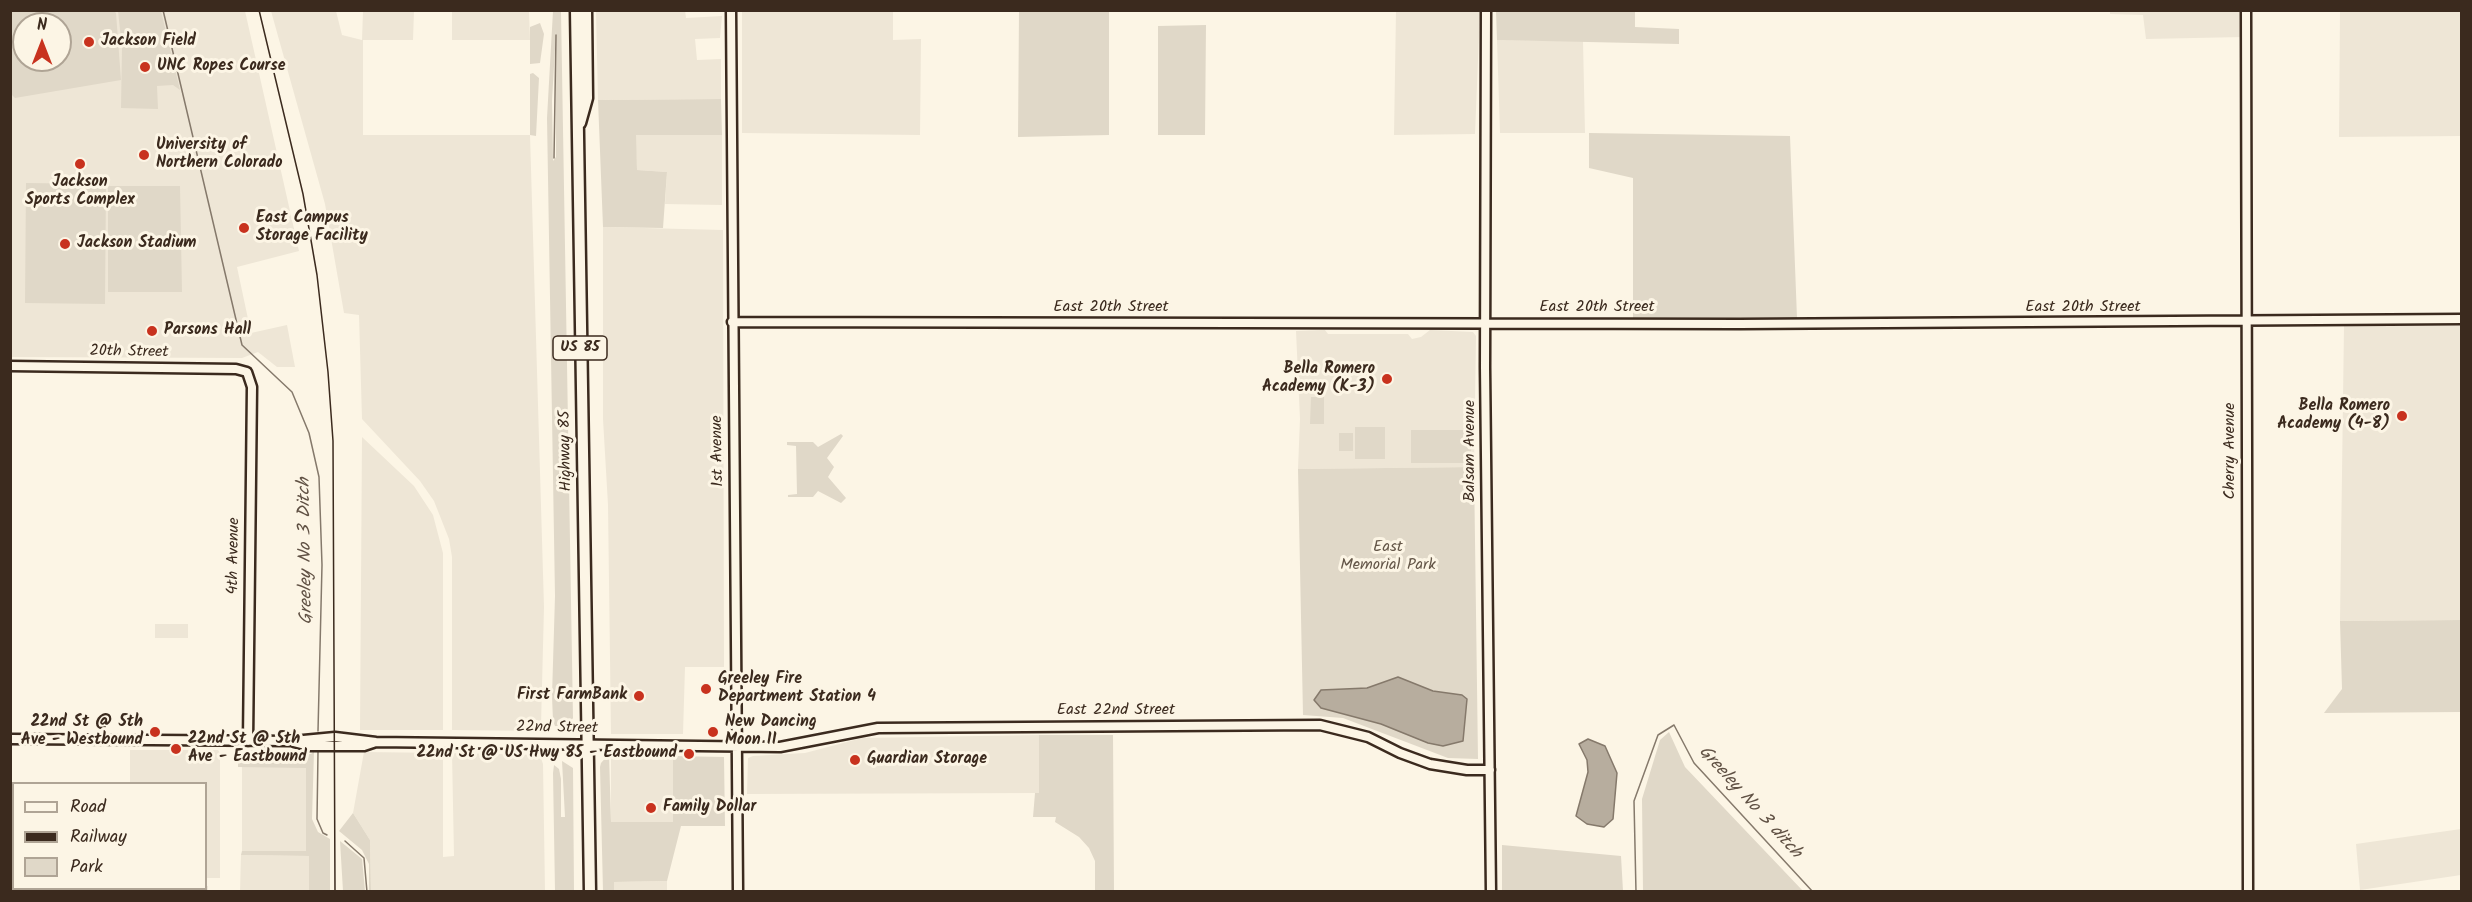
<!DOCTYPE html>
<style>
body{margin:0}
#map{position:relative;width:2472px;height:902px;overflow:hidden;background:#fcf5e5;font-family:Kalam,sans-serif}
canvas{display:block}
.frame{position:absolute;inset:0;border:12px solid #3b2a1e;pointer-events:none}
.legend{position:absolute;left:12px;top:782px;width:195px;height:108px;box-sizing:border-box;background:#fcf5e5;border:2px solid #afa495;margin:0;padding:8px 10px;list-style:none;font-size:18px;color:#3b2a1e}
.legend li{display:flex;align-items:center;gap:12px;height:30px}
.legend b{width:30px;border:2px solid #afa495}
.north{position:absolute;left:12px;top:12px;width:60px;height:60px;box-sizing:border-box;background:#fcf5e5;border:2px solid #afa495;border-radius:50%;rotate:0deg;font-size:16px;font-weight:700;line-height:24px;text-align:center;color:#3b2a1e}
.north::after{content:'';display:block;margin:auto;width:21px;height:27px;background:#c8321e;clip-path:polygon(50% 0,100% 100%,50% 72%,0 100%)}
</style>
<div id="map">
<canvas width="2472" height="902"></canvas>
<div class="frame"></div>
<ul class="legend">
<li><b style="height:8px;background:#fcf5e5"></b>Road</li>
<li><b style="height:8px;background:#3b2a1e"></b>Railway</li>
<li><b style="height:16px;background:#e0d8c8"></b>Park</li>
</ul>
<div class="north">N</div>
</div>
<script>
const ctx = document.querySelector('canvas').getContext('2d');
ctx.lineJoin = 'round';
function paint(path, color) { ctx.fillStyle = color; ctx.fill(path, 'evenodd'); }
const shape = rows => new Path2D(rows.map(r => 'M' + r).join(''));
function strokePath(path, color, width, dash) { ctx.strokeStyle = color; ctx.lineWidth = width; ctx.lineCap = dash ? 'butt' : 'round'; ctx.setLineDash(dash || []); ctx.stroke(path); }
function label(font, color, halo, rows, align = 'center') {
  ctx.font = font + ' Kalam,sans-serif'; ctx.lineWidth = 6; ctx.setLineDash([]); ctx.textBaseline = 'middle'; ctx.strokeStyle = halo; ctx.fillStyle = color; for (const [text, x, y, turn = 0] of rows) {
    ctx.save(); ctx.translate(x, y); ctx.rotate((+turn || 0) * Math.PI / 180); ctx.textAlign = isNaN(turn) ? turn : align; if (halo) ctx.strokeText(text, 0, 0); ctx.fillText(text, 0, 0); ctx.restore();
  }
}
const built = shape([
 [685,10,686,18,722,16,720,38,695,39,697,60,721,59,721,99,598,100,596,11],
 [11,11,245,11,299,251,237,267,251,333,287,325,295,367,277,367,258,352,242,358,11,357],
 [24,24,60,24,60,60,24,60],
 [271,11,336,11,342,35,362,40,363,11,414,11,413,40,363,40,363,135,530,135,544,607,541,725,538,731,452,730,452,557,449,539,434,501,420,481,362,419,359,315,344,313,325,204],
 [452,11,529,11,530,40,452,40],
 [742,11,893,11,893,40,921,39,920,135,742,133],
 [1396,11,1480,11,1475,134,1394,135],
 [2110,11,2242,11,2243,37,2146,39,2143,15,2110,14],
 [2340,11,2461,11,2461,136,2339,137],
 [1497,40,1583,41,1585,133,1500,133],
 [635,135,722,135,722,205,665,204,667,172,637,170],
 [603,227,723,230,724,667,685,667,683,734,611,734,608,505,603,419],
 [2344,326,2461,326,2461,620,2340,621],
 [1325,330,1328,334,1408,334,1412,339,1421,337,1430,330,1473,332,1476,336,1474,467,1298,469,1300,419,1296,331],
 [362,437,414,486,433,515,443,553,443,730,360,730],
 [155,624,188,624,188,638,155,638],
 [1039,735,1039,793,747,794,748,758,753,756,805,753,862,738],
 [130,750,218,750,220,753,220,878,206,878,206,784,130,783],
 [364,752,443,753,443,857,454,856,452,753,540,755,543,764,545,891,371,891,370,840,353,813],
 [673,756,673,822,611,822,611,757],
 [242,767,306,767,306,851,242,851],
 [2461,829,2461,875,2360,890,2356,844],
 [241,855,310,856,309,891,240,892],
 [667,881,667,891,614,891,614,882],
 [206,886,208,886,208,891,122,891,124,889]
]);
const green = shape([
 [113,10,116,13,121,80,15,98,11,94,11,11],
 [24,24,60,24,60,60,24,60],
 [118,11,161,11,180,90,173,85,157,86,158,109,121,108,122,48],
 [553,11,561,11,573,718,566,729,555,726,553,721,552,696,555,596,547,118],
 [556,31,556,157,553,161,552,101],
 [1019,11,1109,11,1109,135,1018,137],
 [1496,11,1635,11,1635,27,1679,29,1679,44,1497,40],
 [540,23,544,34,540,63,530,64,530,27],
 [1206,25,1205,135,1158,135,1158,26],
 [533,73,539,78,536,136,530,135,530,74],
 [721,99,722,135,636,135,637,170,667,172,663,228,603,227,598,100],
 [1589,133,1790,136,1797,318,1633,318,1633,178,1589,168],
 [26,183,106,184,105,304,25,303],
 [108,186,180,186,182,292,108,292],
 [1311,397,1324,397,1324,424,1310,424],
 [1355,427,1385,427,1385,459,1355,459],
 [1411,430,1471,430,1471,463,1411,463],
 [1339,433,1353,433,1353,451,1339,451],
 [841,434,843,436,827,458,834,467,828,477,846,498,841,503,818,491,813,497,788,497,788,495,797,494,796,446,787,445,787,442,813,442,818,447],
 [1474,467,1478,759,1448,758,1343,718,1303,715,1298,469],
 [2461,620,2461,712,2324,713,2342,689,2340,621],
 [1669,732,1685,767,1803,891,1643,891,1642,799,1660,740],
 [1039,735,1113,735,1114,891,1095,891,1095,861,1089,848,1079,837,1055,822,1056,817,1033,817,1035,793,1039,793],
 [256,750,311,754,314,751,312,819,318,832,330,839,330,891,309,891,309,856,241,855,242,851,306,851,306,768,238,767,238,752],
 [609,754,611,822,673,822,673,756,724,757,725,826,681,826,667,881,614,882,614,891,603,891,600,767,601,763],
 [562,761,573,768,574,891,555,891,553,773,554,765,559,769,561,779,561,817,565,817],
 [353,813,370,840,371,891,369,891,369,864,362,850,339,831],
 [340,841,362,859,365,891,343,891],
 [1502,845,1621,856,1623,891,1502,891]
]);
const water = shape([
 [1398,677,1433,691,1462,695,1467,699,1463,741,1443,746,1428,743,1381,724,1321,708,1314,700,1321,690,1367,688,1398,677],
 [1588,739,1605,746,1617,773,1613,819,1604,827,1587,824,1576,816,1588,772,1587,760,1579,744,1588,739]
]);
const stream = shape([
 [163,10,242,345,292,392,309,433,319,477,322,565,318,731],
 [554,158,556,35],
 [318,752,317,819,323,833,327,835],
 [345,841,364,858,367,892],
 [1636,892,1634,801,1658,735,1674,725,1694,763,1813,892]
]);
const secondary = shape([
 [731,10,738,892],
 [1486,10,1485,367,1491,892],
 [2246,10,2248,892],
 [732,322,1740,324,2462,319],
 [10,366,236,369,247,372,252,387,248,741],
 [10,739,293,741,335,737,376,742,780,747,878,728,1320,725,1368,737,1400,753,1430,764,1467,770,1490,770],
 [294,742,310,746,364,746,376,742]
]);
const highway = shape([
 [576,10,590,892],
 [580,123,587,98,586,10]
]);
const rail = shape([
 [259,10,303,194,317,275,328,372,333,441,335,892]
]);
const markers = [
 [89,42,6,"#c8321e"],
 [145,67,6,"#c8321e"],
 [144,155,6,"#c8321e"],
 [80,164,6,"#c8321e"],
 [244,228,6,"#c8321e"],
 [65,244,6,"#c8321e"],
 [152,331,6,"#c8321e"],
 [1387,379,6,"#c8321e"],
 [2402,416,6,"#c8321e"],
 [706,689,6,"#c8321e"],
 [639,696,6,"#c8321e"],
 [155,732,6,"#c8321e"],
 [713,732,6,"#c8321e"],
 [176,749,6,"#c8321e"],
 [689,754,6,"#c8321e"],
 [855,760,6,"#c8321e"],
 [651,808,6,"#c8321e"]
];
const shields = [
 [580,348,54]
];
const shieldNames = [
 ["US 85",580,348]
];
const poiNames = [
 ["Jackson Field",101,42],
 ["UNC Ropes Course",157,67],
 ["University of",156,146],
 ["Northern Colorado",156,164],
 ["Jackson",80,183,"center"],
 ["Sports Complex",80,201,"center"],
 ["East Campus",256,219],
 ["Storage Facility",256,237],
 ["Jackson Stadium",77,244],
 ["Parsons Hall",164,331],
 ["Bella Romero",1375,370,"right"],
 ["Academy (K-3)",1375,388,"right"],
 ["Bella Romero",2390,407,"right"],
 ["Academy (4-8)",2390,425,"right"],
 ["Greeley Fire",718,680],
 ["Department Station 4",718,698],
 ["First FarmBank",627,696,"right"],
 ["22nd St @ 5th",143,723,"right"],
 ["Ave - Westbound",143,741,"right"],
 ["New Dancing",725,723],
 ["Moon II",725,741],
 ["22nd St @ 5th",188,740],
 ["Ave - Eastbound",188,758],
 ["22nd St @ US Hwy 85 - Eastbound",677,754,"right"],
 ["Guardian Storage",867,760],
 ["Family Dollar",663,808]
];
const streetNames = [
 ["East 20th Street",1111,308],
 ["East 20th Street",1597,308],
 ["East 20th Street",2083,308],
 ["20th Street",129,353,1],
 ["Highway 85",567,451,-91],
 ["1st Avenue",719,451,-91],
 ["Balsam Avenue",1471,451,-90],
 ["Cherry Avenue",2231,451,-90],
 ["4th Avenue",235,556,-89],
 ["East 22nd Street",1116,711],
 ["22nd Street",557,729,1]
];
const parkNames = [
 ["East",1388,548],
 ["Memorial Park",1388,566]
];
const waterNames = [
 ["Greeley No 3 Ditch",307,551,-91],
 ["Greeley No 3 ditch",1749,803,48]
];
paint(built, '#eee6d6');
paint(green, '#e0d8c8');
paint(water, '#b7ad9e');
strokePath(water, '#85796b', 1.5);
strokePath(stream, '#85796b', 1.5);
strokePath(secondary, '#3b2a1e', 13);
strokePath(highway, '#3b2a1e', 15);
strokePath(secondary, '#fcf5e5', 8);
strokePath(highway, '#fcf5e5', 10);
strokePath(rail, '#3b2a1e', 1.5);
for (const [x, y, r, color] of markers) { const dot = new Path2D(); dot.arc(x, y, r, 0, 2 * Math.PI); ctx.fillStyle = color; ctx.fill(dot); strokePath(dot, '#fcf5e5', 2); }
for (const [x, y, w] of shields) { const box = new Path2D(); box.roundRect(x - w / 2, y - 12, w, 24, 4.5); ctx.fillStyle = '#fcf5e5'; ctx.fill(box); strokePath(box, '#3b2a1e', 1.5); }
label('bold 15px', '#3b2a1e', null, shieldNames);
label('bold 16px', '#3b2a1e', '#fcf5e5', poiNames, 'left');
label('16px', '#3b2a1e', '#fcf5e5', streetNames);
label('16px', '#645648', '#fcf5e5', parkNames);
label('italic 18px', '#605144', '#fcf5e5', waterNames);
</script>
